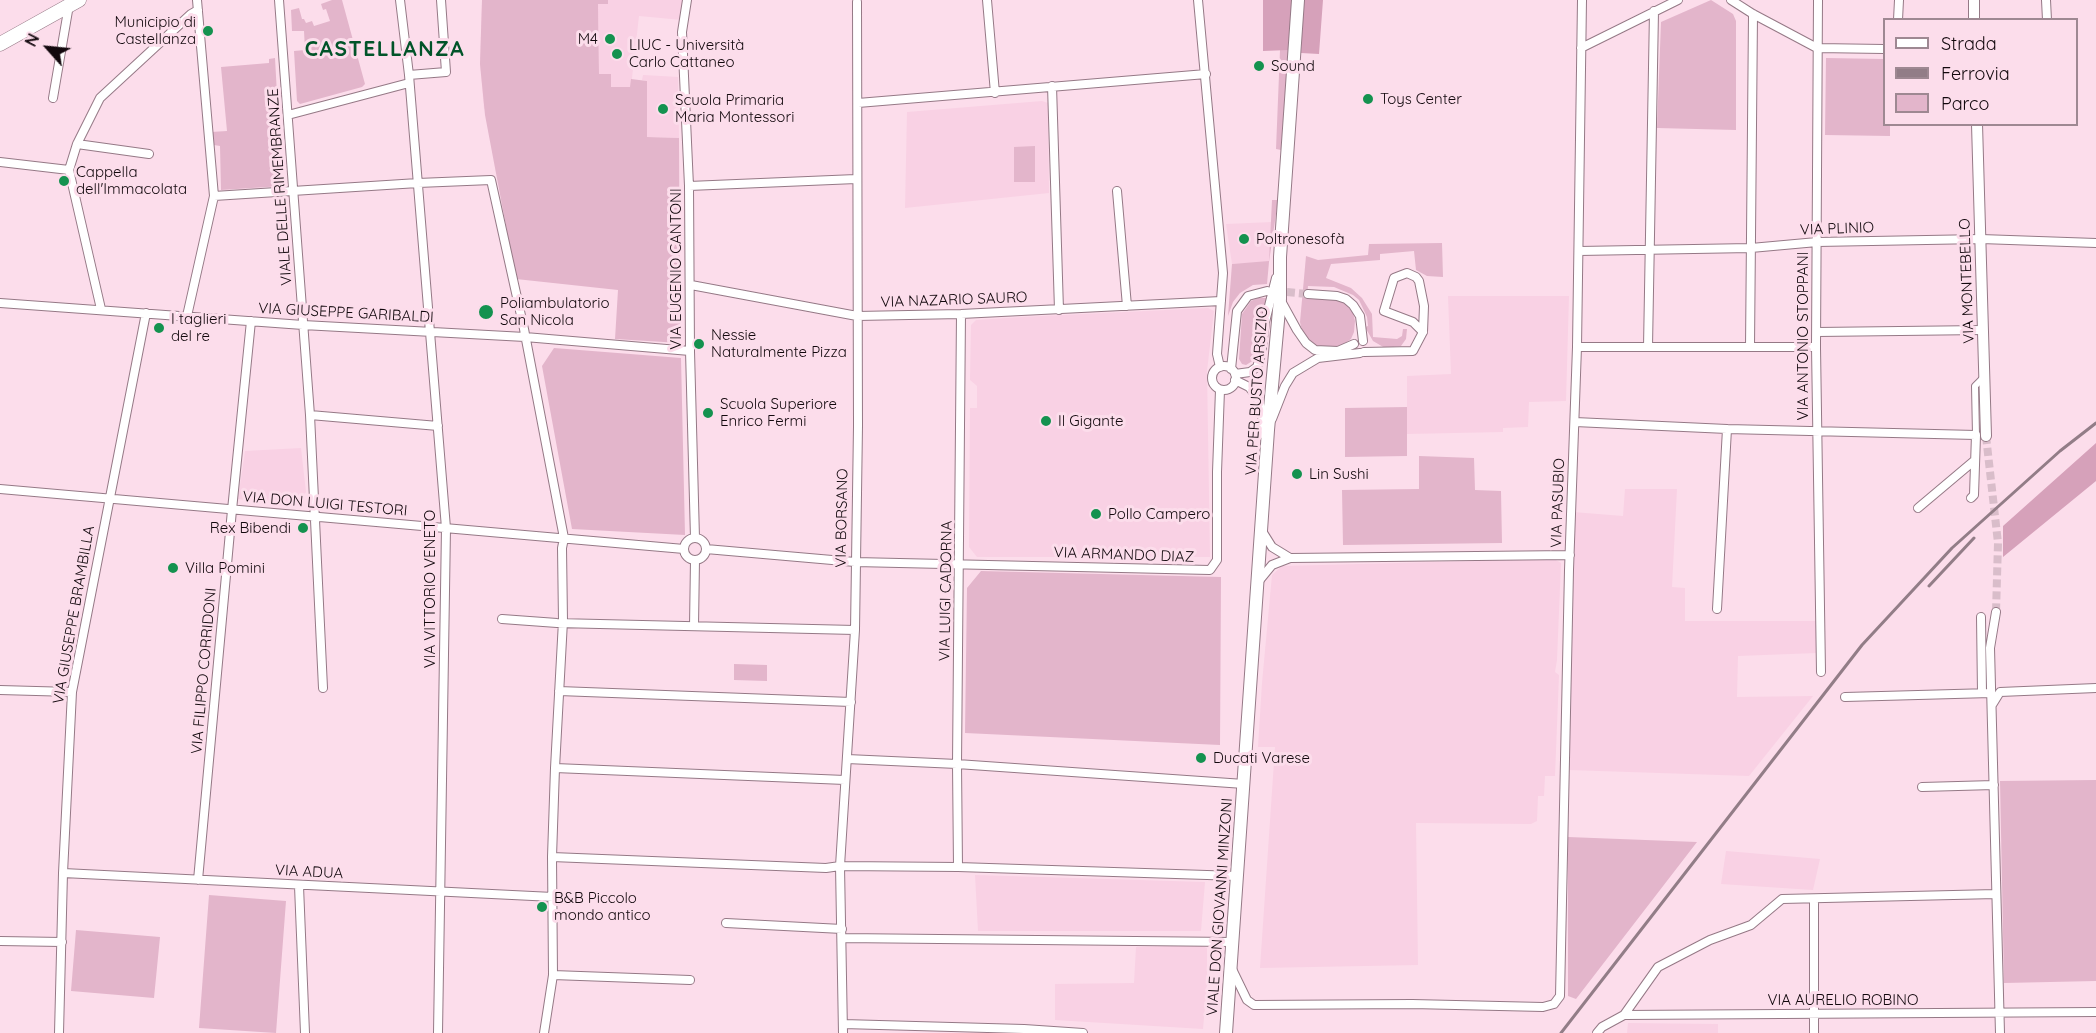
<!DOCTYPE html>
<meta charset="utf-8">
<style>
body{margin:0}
#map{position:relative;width:2096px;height:1033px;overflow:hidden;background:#fcddeb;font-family:Quicksand,sans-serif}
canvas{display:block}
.legend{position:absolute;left:1883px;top:18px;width:195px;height:108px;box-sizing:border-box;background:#fcddeb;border:2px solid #9e8892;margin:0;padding:8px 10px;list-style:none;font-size:18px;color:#12080d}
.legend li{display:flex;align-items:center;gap:12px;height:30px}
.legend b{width:30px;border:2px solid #9e8892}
.north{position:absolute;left:18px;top:18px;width:60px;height:60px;-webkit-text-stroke:4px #fcddeb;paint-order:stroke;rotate:297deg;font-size:16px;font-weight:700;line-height:24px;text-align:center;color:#12080d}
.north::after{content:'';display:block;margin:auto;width:21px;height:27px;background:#12080d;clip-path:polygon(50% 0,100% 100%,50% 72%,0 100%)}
</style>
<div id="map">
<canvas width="2096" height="1033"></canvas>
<ul class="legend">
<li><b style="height:8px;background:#fff"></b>Strada</li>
<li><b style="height:8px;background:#927d87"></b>Ferrovia</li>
<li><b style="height:16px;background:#e3b5cb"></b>Parco</li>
</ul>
<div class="north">N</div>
</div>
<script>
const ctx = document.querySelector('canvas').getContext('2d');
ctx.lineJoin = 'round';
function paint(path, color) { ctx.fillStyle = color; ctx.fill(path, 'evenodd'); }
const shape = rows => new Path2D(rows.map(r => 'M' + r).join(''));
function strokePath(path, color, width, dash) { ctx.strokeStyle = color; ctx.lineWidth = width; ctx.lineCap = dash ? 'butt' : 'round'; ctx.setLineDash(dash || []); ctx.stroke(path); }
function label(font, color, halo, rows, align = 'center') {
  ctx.font = font + ' Quicksand,sans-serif'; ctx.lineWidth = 6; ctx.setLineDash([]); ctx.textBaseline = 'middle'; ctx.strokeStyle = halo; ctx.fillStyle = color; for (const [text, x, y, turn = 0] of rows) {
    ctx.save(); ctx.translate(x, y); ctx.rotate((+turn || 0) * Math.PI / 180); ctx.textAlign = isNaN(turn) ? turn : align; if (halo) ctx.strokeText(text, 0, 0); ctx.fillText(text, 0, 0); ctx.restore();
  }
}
const built = shape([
 [482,0,685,0,682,20,639,16,631,87,611,87,599,75,598,5,484,109,480,64],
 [643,75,678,77,679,138,647,137,647,81,642,80],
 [1042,101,1048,103,1049,193,905,208,907,112],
 [1272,222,1269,262,1232,264,1226,224],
 [1448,296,1569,296,1566,401,1529,402,1528,427,1503,428,1503,432,1407,434,1407,376,1451,374],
 [1208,308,1214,311,1207,371,1210,557,977,557,969,547,970,408,977,408,977,386,970,380,971,325,976,320,1022,317],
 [301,448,306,492,296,505,238,499,245,451],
 [1625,489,1677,489,1672,587,1685,588,1685,621,1816,621,1817,653,1738,656,1737,697,1813,696,1749,776,1569,770,1573,512,1623,516],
 [1554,559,1561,563,1557,660,1555,672,1559,675,1555,776,1545,776,1544,796,1538,796,1537,821,1531,824,1416,823,1418,965,1260,968,1275,747,1258,747,1262,683,1272,575,1282,566],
 [1726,851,1820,859,1813,890,1721,884],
 [975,875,1205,882,1201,931,978,931],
 [1199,945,1207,948,1207,984,1203,1029,1055,1020,1055,984,1134,983,1136,947],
 [1628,1023,1718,1024,1718,1033,1627,1033]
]);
const green = shape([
 [332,0,342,0,365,84,362,87,300,104,297,101,294,51,305,50,304,31,292,31,291,10,299,8,302,19,304,19,306,23,312,21,314,26,330,21,326,9,323,10,321,4],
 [482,0,608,0,608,4,598,4,599,74,611,74,611,87,630,87,631,79,647,81,647,137,679,138,680,343,615,339,618,290,516,279,485,115,480,64],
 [1711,0,1733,14,1736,21,1736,130,1657,128,1661,22],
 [1280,50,1288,50,1281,150,1276,149],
 [275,58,282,186,221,190,220,146,214,145,211,132,227,131,221,67,269,63,269,59],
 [1826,58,1884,59,1884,124,1890,125,1890,136,1825,135],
 [1035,146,1035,182,1014,182,1014,147],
 [1272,200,1278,200,1269,262,1267,284,1253,285,1240,293,1233,302,1228,316,1232,264,1269,261],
 [1442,243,1443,277,1427,276,1416,270,1414,251,1380,254,1380,260,1331,264,1326,278,1351,288,1362,298,1372,314,1373,337,1397,339,1402,336,1403,329,1407,329,1406,339,1401,346,1385,348,1373,341,1365,327,1368,326,1367,317,1359,300,1353,295,1334,287,1308,286,1307,297,1337,300,1346,304,1353,313,1355,321,1354,332,1351,339,1338,348,1320,348,1309,342,1302,331,1300,322,1306,256,1318,260,1368,255,1369,244],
 [1258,298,1267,298,1266,307,1257,352,1254,360,1246,365,1242,364,1239,359,1242,314,1251,301],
 [554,348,681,358,685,535,572,529,542,366],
 [1407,407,1407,456,1345,457,1345,408],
 [1419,456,1474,458,1475,490,1501,491,1502,543,1343,545,1342,490,1419,489],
 [981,571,1221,577,1220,745,965,733,967,588],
 [734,664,767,665,767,681,734,680],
 [2096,780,2096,981,2004,983,2000,781],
 [1568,837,1697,842,1576,999,1568,996],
 [209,895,286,901,276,1033,199,1028],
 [76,930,160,937,154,998,71,991]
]);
const forest = shape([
 [1263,0,1292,0,1288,50,1263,51],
 [1304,0,1323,0,1319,54,1301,53],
 [2096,443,2096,481,2003,557,2003,526]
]);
const minorTunnel = shape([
 [1275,291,1308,294],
 [1986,436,1998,543,1996,612]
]);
const pedestrian = shape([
 [1976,435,1975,386,1982,379]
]);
const minor = shape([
 [279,0,310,415,323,688],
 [400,0,409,75,446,528,438,1033],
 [687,0,682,32,689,186,690,351,695,538],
 [987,0,995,93],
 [1198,0,1223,273,1217,354,1220,367],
 [1731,0,1753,14,1817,48,1884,49],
 [1818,0,1816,347,1821,672],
 [2046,0,2047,20],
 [1898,20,1899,0],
 [1581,48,1678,0],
 [409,75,446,72,441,0],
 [1052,86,1059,310],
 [53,98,69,5],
 [858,103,1206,74],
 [288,115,409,83],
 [77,144,149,154],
 [0,162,69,170],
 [689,186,856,179],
 [1117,191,1127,306],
 [214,196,418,183,491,180,524,329,564,538,562,548,563,621,555,768,552,857,553,975,544,1033],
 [1579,251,1751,248,1817,242,1981,239,2096,243],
 [691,285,857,316,961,314,1221,301],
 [1308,294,1337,296,1346,299,1353,305,1360,316,1363,341],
 [1281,301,1297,330,1306,343,1315,350,1338,351,1354,344],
 [0,303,303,325,525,337,690,351],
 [101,309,69,170,77,144,100,98,191,14,198,10],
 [187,316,214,196,197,0],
 [1817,332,1983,330],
 [1577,347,1816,347],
 [1648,347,1654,11],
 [1750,347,1753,14],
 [1364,352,1413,351,1423,332,1424,306,1419,281,1416,277,1407,273,1394,278,1384,311,1413,322,1423,332],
 '1212 378a12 12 0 1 1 24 0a12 12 0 1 1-24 0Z',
 [1231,369,1237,311,1248,296,1267,291],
 [1235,374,1250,372,1257,367,1261,355,1265,322,1276,278],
 [1235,380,1249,387,1257,397,1262,410,1263,434],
 [310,415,438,426],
 [1272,419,1285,386,1293,373,1318,358,1360,353],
 [1575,422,1727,429,1976,435,1974,495,1971,498],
 [0,489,684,549],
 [1918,508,1975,460],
 [1262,531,1272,547,1290,558],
 '684 549a11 11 0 1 1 22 0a11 11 0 1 1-22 0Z',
 [706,549,855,562,1210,570,1217,560,1217,472,1220,390],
 [1258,582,1272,565,1290,558,1570,555],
 [1717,609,1727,429],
 [1996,612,1990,648,2000,1033],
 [1981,617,1982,693],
 [502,619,557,623,855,630],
 [694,626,695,560],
 [0,690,72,692],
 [559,691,851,702],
 [1845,697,1991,693],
 [1992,705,2000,692,2096,688],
 [847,759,957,764,1244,784],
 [555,768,845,780],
 [1922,787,1994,785],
 [552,857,826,868,840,866,958,867,1238,876],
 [958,867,957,764,961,314],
 [63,873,553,897],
 [198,880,232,510,251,321],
 [299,886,305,1033],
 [726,923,842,929],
 [842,938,1232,942],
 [0,941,62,942],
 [1231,967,1247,1000,1254,1005,1412,1004,1543,1007,1554,1004,1560,996,1569,570,1577,347,1582,0],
 [553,975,690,980],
 [1624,1015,1658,967,1710,940,1751,925,1782,899,1996,894],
 [843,1024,1024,1029,1083,1033],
 [59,1033,63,873,72,692,146,313],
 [843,1033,840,866,855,630,858,426,857,2],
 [1597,1033,1602,1027,1624,1015,2096,1012],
 [1814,1033,1814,899]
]);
const tertiary = shape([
 [1974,0,1974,20],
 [1977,124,1986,436]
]);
const secondary = shape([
 [1226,1033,1268,430,1280,299,1280,257,1298,0]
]);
const primary = shape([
 [0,44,79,0]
]);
const rail = shape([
 [1929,586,1974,538],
 [1561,1033,1862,645,1952,548,2060,451,2096,423]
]);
const markers = [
 [208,31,6,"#14924f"],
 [610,39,6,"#14924f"],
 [617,54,6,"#14924f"],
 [1259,66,6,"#14924f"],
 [1368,99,6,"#14924f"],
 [663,109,6,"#14924f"],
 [64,181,6,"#14924f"],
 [1244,239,6,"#14924f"],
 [486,312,8,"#14924f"],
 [159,328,6,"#14924f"],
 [699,344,6,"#14924f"],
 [708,413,6,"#14924f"],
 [1046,421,6,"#14924f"],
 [1297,474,6,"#14924f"],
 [1096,514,6,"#14924f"],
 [303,528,6,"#14924f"],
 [173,568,6,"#14924f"],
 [1201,758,6,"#14924f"],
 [542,907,6,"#14924f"]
];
const poiNames = [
 ["Municipio di",196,22,"right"],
 ["Castellanza",196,39,"right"],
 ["M4",598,39,"right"],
 ["LIUC - Università",629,45],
 ["Carlo Cattaneo",629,62],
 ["Sound",1271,66],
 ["Toys Center",1380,99],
 ["Scuola Primaria",675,100],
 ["Maria Montessori",675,117],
 ["Cappella",76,172],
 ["dell'Immacolata",76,189],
 ["Poltronesofà",1256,239],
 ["Poliambulatorio",500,303],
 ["San Nicola",500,320],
 ["I taglieri",171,319],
 ["del re",171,336],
 ["Nessie",711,335],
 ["Naturalmente Pizza",711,352],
 ["Scuola Superiore",720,404],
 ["Enrico Fermi",720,421],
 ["Il Gigante",1058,421],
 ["Lin Sushi",1309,474],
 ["Pollo Campero",1108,514],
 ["Rex Bibendi",291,528,"right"],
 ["Villa Pomini",185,568],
 ["Ducati Varese",1213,758],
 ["B&B Piccolo",554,898],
 ["mondo antico",554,915]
];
const streetNames = [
 ["VIALE DELLE RIMEMBRANZE",280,187,-94],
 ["VIA PLINIO",1837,229,-2],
 ["VIA EUGENIO CANTONI",676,269,-90],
 ["VIA MONTEBELLO",1967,281,-92],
 ["VIA NAZARIO SAURO",954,300,-2],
 ["VIA GIUSEPPE GARIBALDI",346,313,3],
 ["VIA ANTONIO STOPPANI",1803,336,-90],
 ["VIA PER BUSTO ARSIZIO",1257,391,-86],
 ["VIA PASUBIO",1558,503,-88],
 ["VIA DON LUIGI TESTORI",325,504,5],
 ["VIA BORSANO",842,518,-89],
 ["VIA ARMANDO DIAZ",1124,555,2],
 ["VIA VITTORIO VENETO",430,589,-90],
 ["VIA LUIGI CADORNA",946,591,-89],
 ["VIA GIUSEPPE BRAMBILLA",74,615,-80],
 ["VIA FILIPPO CORRIDONI",204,671,-85],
 ["VIA ADUA",309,872,3],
 ["VIALE DON GIOVANNI MINZONI",1220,907,-86],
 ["VIA AURELIO ROBINO",1843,1000]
];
const districtNames = [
 ["CASTELLANZA",385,50]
];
paint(built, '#f9d1e4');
paint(green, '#e3b5cb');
paint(forest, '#d6a1ba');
strokePath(minorTunnel, '#d9bdca', 8, [8, 4]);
strokePath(pedestrian, '#957986', 8);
strokePath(minor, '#957986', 10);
strokePath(tertiary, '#957986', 12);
strokePath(secondary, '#957986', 14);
strokePath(primary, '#957986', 15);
strokePath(pedestrian, '#fff', 6);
strokePath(minor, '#fff', 8);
strokePath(tertiary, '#fff', 10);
strokePath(secondary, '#fff', 12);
strokePath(primary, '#fff', 14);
strokePath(rail, '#927d87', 3);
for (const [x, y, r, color] of markers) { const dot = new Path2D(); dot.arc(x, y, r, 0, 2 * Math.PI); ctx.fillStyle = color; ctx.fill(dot); strokePath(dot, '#fcddeb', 2); }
label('15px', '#12080d', '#fcddeb', poiNames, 'left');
label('15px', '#12080d', '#fcddeb', streetNames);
ctx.letterSpacing = '1.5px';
label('bold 21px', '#015429', '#fcddeb', districtNames);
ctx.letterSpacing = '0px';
</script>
